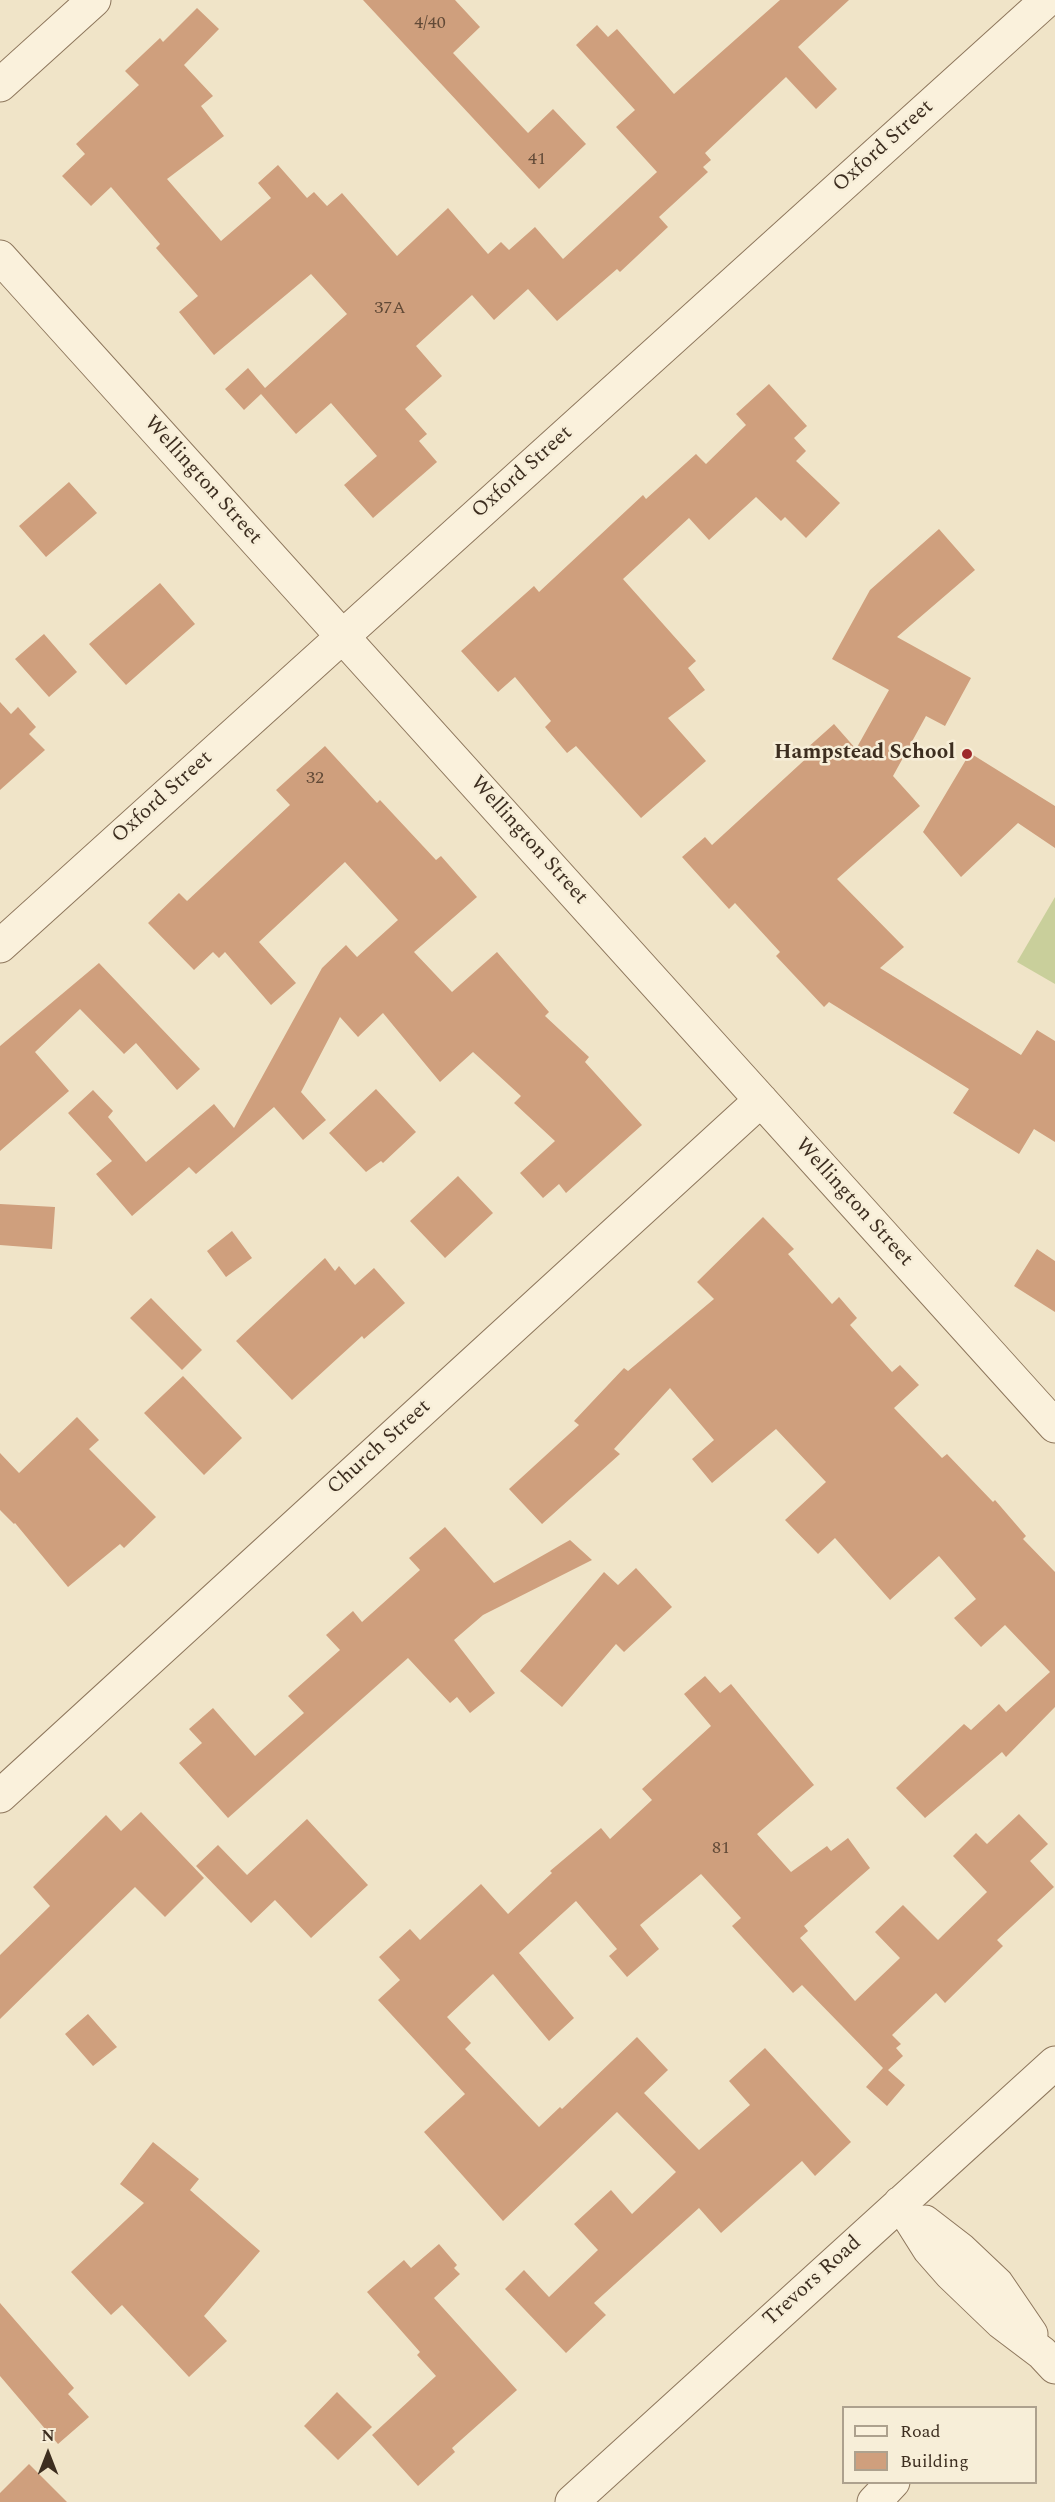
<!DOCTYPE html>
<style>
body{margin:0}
#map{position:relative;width:1055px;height:2502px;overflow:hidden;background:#f0e4c8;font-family:Spectral,serif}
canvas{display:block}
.legend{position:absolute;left:842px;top:2406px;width:195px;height:78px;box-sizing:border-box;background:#f7eed8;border:2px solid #ada18e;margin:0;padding:8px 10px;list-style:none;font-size:18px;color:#3d2e20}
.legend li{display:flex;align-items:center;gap:12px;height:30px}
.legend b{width:30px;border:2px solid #ada18e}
.north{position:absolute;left:18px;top:2424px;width:60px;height:60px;-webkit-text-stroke:4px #f7eed8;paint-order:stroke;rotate:0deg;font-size:16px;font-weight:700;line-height:24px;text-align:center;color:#3d2e20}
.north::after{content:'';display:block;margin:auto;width:21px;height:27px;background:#3d2e20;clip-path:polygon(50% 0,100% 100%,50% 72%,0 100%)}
</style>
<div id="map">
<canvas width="1055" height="2502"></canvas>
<ul class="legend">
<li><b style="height:8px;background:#faf1dc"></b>Road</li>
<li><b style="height:16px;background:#cf9f7d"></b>Building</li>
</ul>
<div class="north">N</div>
</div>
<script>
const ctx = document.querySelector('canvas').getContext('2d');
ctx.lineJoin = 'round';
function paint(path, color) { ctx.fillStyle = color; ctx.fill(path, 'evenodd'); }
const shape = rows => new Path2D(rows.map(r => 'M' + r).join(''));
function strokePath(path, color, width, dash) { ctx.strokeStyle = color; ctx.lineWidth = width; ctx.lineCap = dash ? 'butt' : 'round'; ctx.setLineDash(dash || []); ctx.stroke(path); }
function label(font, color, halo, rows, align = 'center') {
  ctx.font = font + ' Spectral,serif'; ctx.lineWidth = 5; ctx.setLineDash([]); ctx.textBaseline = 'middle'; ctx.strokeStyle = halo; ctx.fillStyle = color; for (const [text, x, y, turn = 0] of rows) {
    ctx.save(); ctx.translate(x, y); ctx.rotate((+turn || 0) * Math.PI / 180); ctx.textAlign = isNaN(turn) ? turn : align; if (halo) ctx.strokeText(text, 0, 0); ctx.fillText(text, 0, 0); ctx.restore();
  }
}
const green = shape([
 [1055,897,1055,984,1017,962]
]);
const building = shape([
 [363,0,455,0,480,27,453,53,528,133,553,109,586,144,539,189],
 [780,0,849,0,798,47,837,89,816,109,786,77,705,153,711,160,703,167,708,172,659,217,668,227,620,272,617,269,557,321,528,289,494,320,472,295,416,346,442,376,405,409,427,434,419,441,437,462,373,518,344,485,377,456,331,403,296,434,261,394,244,410,225,389,248,368,265,388,347,314,311,274,214,355,179,312,198,296,156,248,160,244,111,187,91,206,62,176,85,154,76,144,139,85,125,71,160,38,163,42,197,8,219,29,184,65,213,96,201,106,224,136,167,179,221,241,271,198,258,183,278,165,307,198,314,192,327,206,342,193,397,256,448,208,488,254,501,242,509,250,535,227,563,259,657,172,616,127,635,110,576,45,597,25,608,37,617,29,674,94],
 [769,384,807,426,794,438,806,451,796,461,840,503,806,538,785,517,781,521,756,497,709,540,689,518,623,579,696,661,688,668,705,690,668,718,706,761,641,818,576,746,567,753,545,727,551,721,515,677,498,692,461,651,534,586,539,592,643,495,646,499,696,454,706,464,746,425,736,414],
 [69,482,97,513,46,557,19,526],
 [939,529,975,570,897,637,971,678,945,726,926,716,893,776,920,806,837,879,904,947,880,968,1021,1055,1037,1030,1055,1041,1055,1142,1034,1129,1019,1154,953,1113,969,1089,829,1002,824,1007,776,956,780,952,735,903,729,909,682,857,705,837,712,845,811,754,806,749,834,724,856,749,889,690,832,659,870,590],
 [160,583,195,624,126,685,89,644],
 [44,634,77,672,49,697,15,659],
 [0,702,11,714,18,707,36,727,29,734,45,750,0,790],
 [325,746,377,803,380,800,436,860,441,856,477,897,414,952,452,992,497,952,549,1012,545,1016,589,1057,585,1062,642,1125,566,1193,559,1184,543,1198,520,1173,555,1141,514,1103,521,1096,473,1052,440,1082,383,1013,358,1037,340,1017,301,1092,326,1120,303,1140,274,1107,196,1174,189,1167,132,1216,96,1174,112,1161,68,1113,93,1090,113,1111,108,1117,146,1162,214,1104,234,1128,322,968,346,945,357,957,398,920,345,862,259,942,296,983,271,1005,225,952,219,958,213,952,194,970,148,923,179,893,187,901,290,805,276,790],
 [970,753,1055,806,1055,848,1018,823,961,877,923,832],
 [99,963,200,1069,177,1090,136,1043,124,1054,80,1009,35,1052,69,1091,0,1151,0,1046],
 [376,1089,416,1132,383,1163,381,1161,366,1172,329,1133],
 [458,1176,493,1213,445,1258,410,1221],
 [0,1204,55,1207,52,1249,0,1245],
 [763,1217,794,1249,788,1254,832,1304,839,1297,857,1318,850,1325,892,1372,900,1365,919,1385,894,1408,942,1458,947,1454,993,1502,995,1500,1026,1536,1023,1539,1055,1572,1055,1707,1006,1757,1002,1752,925,1818,896,1788,964,1724,971,1730,999,1704,1006,1712,1050,1672,1005,1625,981,1647,954,1618,976,1599,939,1556,890,1600,835,1538,818,1554,785,1520,826,1482,776,1429,712,1483,692,1459,714,1440,670,1388,614,1449,620,1454,542,1524,509,1489,579,1425,574,1421,624,1368,628,1371,714,1299,697,1282],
 [232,1231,252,1258,226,1277,207,1251],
 [1037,1249,1055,1261,1055,1312,1014,1286],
 [325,1258,335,1271,339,1266,355,1285,374,1268,405,1303,364,1339,362,1336,292,1400,236,1341],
 [151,1298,202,1350,182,1370,130,1318],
 [183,1376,242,1438,204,1475,144,1413],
 [77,1417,99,1440,89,1449,156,1517,124,1548,120,1544,68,1587,15,1523,14,1524,0,1510,0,1453,19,1473],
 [445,1527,494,1583,570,1540,592,1560,483,1615,454,1640,495,1693,470,1713,457,1697,450,1703,408,1658,228,1818,179,1763,202,1743,189,1729,213,1708,255,1756,304,1713,288,1696,340,1650,326,1635,353,1611,362,1622,420,1570,409,1558],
 [636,1568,672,1607,624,1652,616,1644,562,1707,520,1671,604,1572,618,1585],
 [705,1676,720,1693,731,1684,814,1785,757,1834,791,1872,827,1846,831,1851,848,1838,870,1868,804,1926,808,1931,800,1938,855,2001,900,1958,875,1932,903,1905,938,1940,987,1892,953,1856,976,1833,987,1844,1019,1814,1048,1844,1030,1861,1054,1887,997,1940,1003,1946,945,2003,936,1993,892,2035,901,2044,896,2048,903,2056,888,2070,905,2085,887,2106,866,2087,883,2068,802,1985,793,1993,732,1926,741,1918,701,1874,640,1925,659,1949,627,1977,609,1956,617,1949,576,1901,519,1953,574,2018,549,2041,493,1974,447,2017,471,2043,465,2049,539,2127,560,2107,562,2109,637,2037,668,2070,644,2093,699,2150,750,2105,729,2081,765,2048,851,2142,815,2176,802,2161,721,2233,699,2208,594,2303,606,2315,566,2353,505,2289,524,2270,549,2297,598,2250,574,2224,611,2190,632,2214,676,2172,617,2112,503,2221,424,2132,465,2094,378,2000,400,1980,379,1957,410,1929,420,1940,481,1884,508,1914,552,1873,550,1871,601,1828,610,1839,652,1800,642,1789,711,1726,684,1694],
 [141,1812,204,1878,165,1917,135,1887,0,2019,0,1955,50,1906,33,1887,106,1815,121,1831],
 [307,1819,368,1885,311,1938,275,1900,251,1923,196,1866,218,1845,247,1875],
 [88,2014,117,2047,93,2066,65,2034],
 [153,2142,199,2179,190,2190,260,2251,204,2316,227,2341,189,2377,122,2305,111,2315,71,2272,144,2203,120,2184],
 [439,2244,457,2265,454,2268,460,2274,434,2298,517,2390,452,2448,455,2452,418,2486,372,2435,436,2376,417,2355,420,2352,367,2292,404,2260,411,2268],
 [0,2303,74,2388,68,2394,89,2417,58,2444,0,2376],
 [337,2392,372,2427,338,2460,304,2426],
 [29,2464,67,2502,0,2502,0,2493]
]);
const minor = shape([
 [0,85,94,0],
 [0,257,1055,1426],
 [0,946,1047,0],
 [0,1796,761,1100],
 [900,2203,929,2249,951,2274,1001,2322,1042,2353,1055,2367],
 [925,2222,960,2249,997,2284,1031,2334],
 [572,2502,1055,2063],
 [874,2502,893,2482]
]);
const markers = [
 [967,754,6,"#9e2a2b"]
];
const numberNames = [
 ["4/40",430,24],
 ["41",537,160],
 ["37A",390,309],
 ["32",315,779],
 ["81",721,1849]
];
const streetNames = [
 ["Oxford Street",884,147,-42],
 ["Oxford Street",523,473,-42],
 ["Wellington Street",202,481,48],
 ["Oxford Street",163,798,-42],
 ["Wellington Street",528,841,48],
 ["Wellington Street",853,1203,48],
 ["Church Street",380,1448,-42],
 ["Trevors Road",813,2282,-42]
];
const poiNames = [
 ["Hampstead School",955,754]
];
paint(green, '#c9cf9b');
paint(building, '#cf9f7d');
strokePath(minor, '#8d765c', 35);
strokePath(minor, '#faf1dc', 33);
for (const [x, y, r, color] of markers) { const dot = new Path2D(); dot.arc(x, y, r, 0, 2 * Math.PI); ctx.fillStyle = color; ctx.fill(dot); strokePath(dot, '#f7eed8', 2); }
label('18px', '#624a37', null, numberNames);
label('21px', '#3d2e20', '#f7eed8', streetNames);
label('bold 21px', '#3d2e20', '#f7eed8', poiNames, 'right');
</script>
